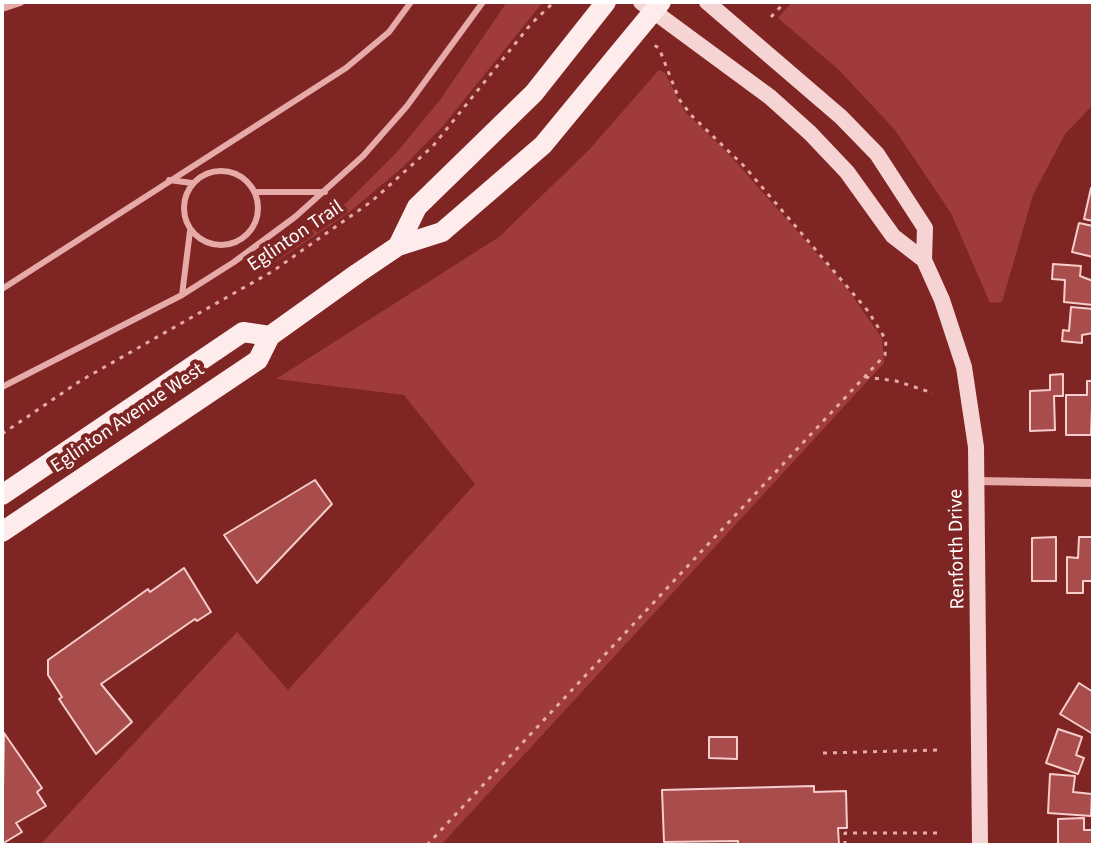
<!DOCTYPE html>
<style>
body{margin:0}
#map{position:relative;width:1095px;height:847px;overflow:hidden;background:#7f2624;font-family:"Source Sans 3",sans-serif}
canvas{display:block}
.frame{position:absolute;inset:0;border:4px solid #fff;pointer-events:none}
</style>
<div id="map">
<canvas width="1095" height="847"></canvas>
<div class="frame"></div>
</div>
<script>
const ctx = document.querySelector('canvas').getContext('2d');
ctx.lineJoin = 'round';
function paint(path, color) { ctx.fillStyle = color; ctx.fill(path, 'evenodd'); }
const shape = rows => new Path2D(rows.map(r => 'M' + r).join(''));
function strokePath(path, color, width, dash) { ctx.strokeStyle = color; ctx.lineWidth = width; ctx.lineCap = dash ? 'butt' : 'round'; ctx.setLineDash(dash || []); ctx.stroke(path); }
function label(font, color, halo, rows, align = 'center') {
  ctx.font = font + ' "Source Sans 3",sans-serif'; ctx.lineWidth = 8; ctx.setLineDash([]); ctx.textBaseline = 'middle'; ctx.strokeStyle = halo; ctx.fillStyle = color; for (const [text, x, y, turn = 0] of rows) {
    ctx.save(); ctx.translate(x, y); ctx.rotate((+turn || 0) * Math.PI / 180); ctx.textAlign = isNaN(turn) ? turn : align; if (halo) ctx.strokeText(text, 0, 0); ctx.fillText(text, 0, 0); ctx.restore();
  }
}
const green = shape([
 [507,2,543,2,443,126,403,167,347,214,262,271,347,202,398,151,440,100],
 [792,2,1093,2,1093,105,1065,134,1033,195,1002,302,990,303,951,213,895,130,839,70,778,18],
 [659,70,665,73,685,112,727,152,844,284,882,338,884,363,441,845,40,845,237,632,288,690,475,484,404,395,276,379,499,237,589,150]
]);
const building = shape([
 [1091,188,1093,188,1093,221,1084,219,1091,188],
 [1079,223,1093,226,1093,257,1072,252,1079,223],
 [1053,264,1081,266,1080,276,1093,281,1093,305,1064,302,1065,280,1052,279,1053,264],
 [1071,307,1093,309,1093,333,1082,335,1082,343,1062,341,1063,330,1069,331,1071,307],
 [1063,374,1063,396,1054,396,1055,430,1030,431,1030,391,1050,390,1050,375,1063,374],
 [1087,381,1093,381,1091,435,1066,435,1066,395,1087,395,1087,381],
 [315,480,332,504,257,583,224,535,315,480],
 [1056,537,1056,581,1032,581,1032,538,1056,537],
 [1079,537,1093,537,1093,581,1083,581,1083,593,1067,593,1067,557,1078,558,1079,537],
 [184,568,211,612,197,621,195,619,101,684,132,722,96,754,59,699,62,697,48,675,48,660,148,589,150,592,184,568],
 [1079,683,1093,692,1093,734,1060,714,1079,683],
 [1058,729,1082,737,1076,755,1084,758,1078,774,1046,763,1058,729],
 [4,733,42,788,37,792,46,806,16,823,22,832,2,844,4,733],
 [709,737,737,737,737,759,709,758,709,737],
 [1050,774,1075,776,1073,792,1092,794,1091,816,1048,813,1050,774],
 [814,786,814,792,846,791,847,828,838,828,839,845,738,845,738,841,664,842,662,790,814,786],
 [1084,818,1084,830,1093,830,1093,845,1058,845,1058,819,1084,818]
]);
const path = shape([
 [771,17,785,2],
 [865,377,896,381,933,393],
 [2,434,80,381,273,271,372,201,433,146,531,24,554,2],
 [823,753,940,750],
 [427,845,885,355,886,340,868,311,744,166,691,115,679,99,659,48,652,44],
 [845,845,845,833,940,833]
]);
const service = shape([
 '184 208a37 37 0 1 1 74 0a37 37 0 1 1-74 0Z',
 [169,180,192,183],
 [255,192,325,192],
 [2,289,346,68,389,32,411,2],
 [182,295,190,231],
 [2,387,182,295,234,262,295,217,363,156,407,106,483,2]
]);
const minor = shape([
 [2,8,20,2],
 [977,481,1093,483]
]);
const secondary = shape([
 [641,2,770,97,810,133,847,172,893,236,924,260],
 [707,2,841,117,877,154,925,228,924,260,942,300,964,367,976,447,980,845]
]);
const primary = shape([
 [398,246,417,207,534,93,606,2],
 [2,495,243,332,270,336],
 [2,532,258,360,270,336,358,273,398,246,442,232,543,145,661,2]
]);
const streetNames = [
 ["Eglinton Trail",296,237,-34],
 ["Eglinton Avenue West",128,419,-34],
 ["Renforth Drive",958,549,-91]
];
paint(green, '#9f3c3b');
paint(building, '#a84d4c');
strokePath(building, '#f5cdcd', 2);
strokePath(path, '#e6aaa9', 3, [4, 6]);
strokePath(service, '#e6aaa9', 6);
strokePath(minor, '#e6aaa9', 8);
strokePath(secondary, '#f6d4d3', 16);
strokePath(primary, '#fdeceb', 20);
label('20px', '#fff', '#7f2624', streetNames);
</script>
